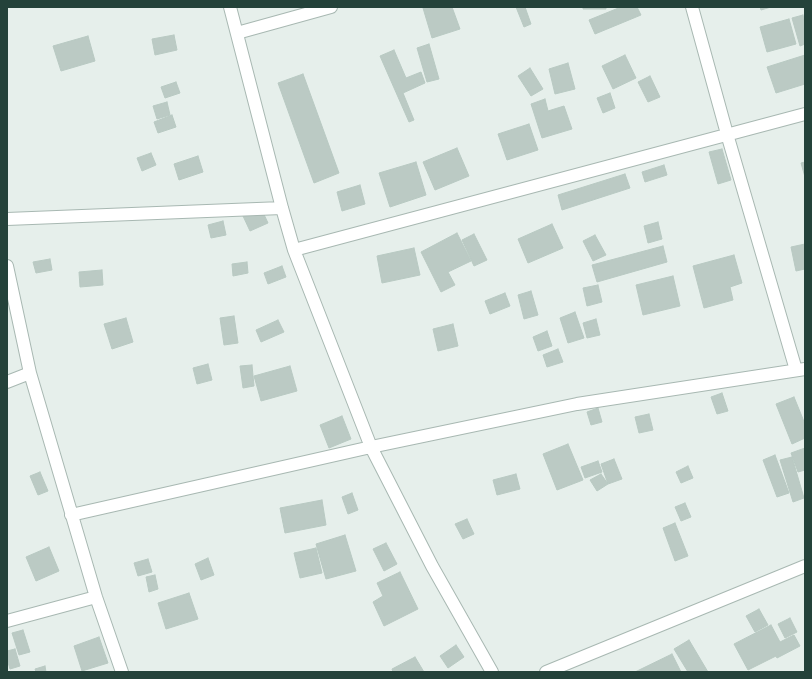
<!DOCTYPE html>
<style>
body{margin:0}
#map{position:relative;width:812px;height:679px;overflow:hidden;background:#e6efeb;font-family:"Sofia Sans Condensed",sans-serif}
canvas{display:block}
.frame{position:absolute;inset:0;border:8px solid #24423a;pointer-events:none}
</style>
<div id="map">
<canvas width="812" height="679"></canvas>
<div class="frame"></div>
</div>
<script>
const ctx = document.querySelector('canvas').getContext('2d');
ctx.lineJoin = 'round';
function paint(path, color) { ctx.fillStyle = color; ctx.fill(path, 'evenodd'); }
const shape = rows => new Path2D(rows.map(r => 'M' + r).join(''));
function strokePath(path, color, width, dash) { ctx.strokeStyle = color; ctx.lineWidth = width; ctx.lineCap = dash ? 'butt' : 'round'; ctx.setLineDash(dash || []); ctx.stroke(path); }
const building = shape([
 [426,7,452,7,460,29,432,38,423,8,426,7],
 [516,7,525,7,531,24,524,27,516,7],
 [583,7,606,7,606,9,583,9,583,7],
 [621,7,637,7,641,15,595,34,589,20,621,7],
 [760,7,771,7,761,10,760,7],
 [803,15,805,23,805,44,800,46,792,18,803,15],
 [789,19,796,44,767,52,760,27,789,19],
 [174,35,177,50,155,55,152,39,174,35],
 [88,36,95,61,61,71,53,46,88,36],
 [429,44,439,79,427,82,417,48,429,44],
 [394,50,406,78,421,72,425,83,403,93,414,120,409,122,380,56,394,50],
 [625,55,636,78,613,89,602,66,625,55],
 [805,55,805,84,776,93,767,67,805,55],
 [568,63,575,89,555,94,549,69,568,63],
 [530,68,543,89,531,96,518,76,530,68],
 [303,74,339,173,314,183,278,83,303,74],
 [650,76,660,97,648,102,638,82,650,76],
 [176,82,180,93,165,98,161,87,176,82],
 [610,93,615,108,603,113,597,98,610,93],
 [545,99,548,111,564,106,572,129,542,138,531,104,545,99],
 [167,102,170,115,157,119,153,106,167,102],
 [172,115,176,127,158,133,154,122,172,115],
 [529,124,538,150,507,160,498,134,529,124],
 [457,148,469,176,435,190,423,162,457,148],
 [722,149,731,180,718,184,709,152,722,149],
 [151,153,156,165,142,171,137,158,151,153],
 [198,156,203,172,179,180,174,164,198,156],
 [416,162,426,195,390,207,379,173,416,162],
 [805,162,805,177,801,163,805,162],
 [664,165,667,175,645,182,642,172,664,165],
 [625,174,630,188,562,210,558,195,625,174],
 [360,185,365,204,342,211,337,192,360,185],
 [261,208,268,223,250,231,243,216,261,208],
 [223,221,226,235,211,238,208,225,223,221],
 [658,222,662,239,648,243,644,226,658,222],
 [552,224,563,248,528,263,518,239,552,224],
 [457,233,471,261,448,272,455,285,441,292,421,252,457,233],
 [474,234,487,260,474,266,462,240,474,234],
 [595,235,606,255,593,261,583,241,595,235],
 [805,244,805,269,796,271,791,247,805,244],
 [663,246,667,262,597,282,592,265,663,246],
 [414,248,420,275,382,283,377,256,414,248],
 [734,255,742,283,730,287,733,300,704,308,693,266,734,255],
 [50,259,52,270,36,273,33,262,50,259],
 [247,262,248,273,233,276,232,264,247,262],
 [282,266,286,277,268,284,264,273,282,266],
 [102,270,103,285,80,287,79,272,102,270],
 [673,276,680,306,643,315,636,285,673,276],
 [598,285,602,302,587,306,583,288,598,285],
 [531,291,538,315,524,319,518,295,531,291],
 [505,293,510,306,490,314,485,301,505,293],
 [575,312,584,338,568,343,560,318,575,312],
 [234,316,238,343,224,345,220,318,234,316],
 [126,318,133,342,112,349,104,324,126,318],
 [596,319,600,335,587,338,583,323,596,319],
 [278,320,284,332,261,342,256,330,278,320],
 [453,324,458,346,438,351,433,329,453,324],
 [547,331,552,346,538,351,533,337,547,331],
 [558,349,563,362,547,367,543,355,558,349],
 [208,364,212,380,197,384,193,368,208,364],
 [252,365,254,386,243,388,240,366,252,365],
 [290,366,297,391,261,401,254,376,290,366],
 [722,393,728,411,717,414,711,397,722,393],
 [794,397,805,424,805,438,792,444,776,404,794,397],
 [598,408,602,422,591,425,587,412,598,408],
 [649,414,653,430,639,433,635,417,649,414],
 [342,416,351,439,329,448,320,425,342,416],
 [568,444,583,480,557,490,543,454,568,444],
 [805,448,805,470,798,472,791,453,805,448],
 [775,455,789,493,777,497,763,460,775,455],
 [792,457,804,498,793,502,780,460,792,457],
 [614,459,622,479,608,484,601,464,614,459],
 [598,461,602,472,585,478,581,467,598,461],
 [688,466,693,478,681,483,676,472,688,466],
 [40,472,48,491,38,495,30,476,40,472],
 [516,474,520,489,497,495,493,480,516,474],
 [601,474,608,484,597,491,590,480,601,474],
 [352,493,358,510,348,514,342,497,352,493],
 [322,500,326,525,285,533,280,508,322,500],
 [685,503,691,517,681,521,675,507,685,503],
 [467,519,474,534,463,539,455,524,467,519],
 [675,523,688,556,675,561,663,528,675,523],
 [345,535,356,571,326,579,316,544,345,535],
 [386,543,397,564,384,571,373,549,386,543],
 [49,547,59,571,36,581,26,557,49,547],
 [316,548,322,573,300,578,294,553,316,548],
 [208,558,214,575,201,580,195,564,208,558],
 [148,559,152,572,138,576,134,563,148,559],
 [400,572,418,609,384,626,373,602,383,596,377,583,400,572],
 [155,575,158,589,149,592,146,577,155,575],
 [189,593,198,619,166,629,158,603,189,593],
 [759,609,768,625,755,632,746,616,759,609],
 [790,618,797,632,785,638,778,624,790,618],
 [771,625,780,642,794,635,800,646,777,658,776,656,748,670,734,644,771,625],
 [23,630,30,652,19,655,12,633,23,630],
 [99,637,108,663,82,671,74,646,99,637],
 [689,640,708,672,688,672,674,649,689,640],
 [456,645,464,657,448,668,440,656,456,645],
 [15,649,20,666,10,669,7,659,7,651,15,649],
 [672,654,681,672,635,672,672,654],
 [415,657,424,672,393,672,392,669,415,657],
 [45,666,46,672,36,672,35,669,45,666]
]);
const minor = shape([
 [230,7,282,208,294,250,371,447,432,566,492,672],
 [692,7,727,134,796,370],
 [237,33,331,7],
 [7,219,282,208],
 [294,250,805,114],
 [7,266,30,373,96,597,122,672],
 [7,382,30,373],
 [71,515,371,447,577,404,805,369],
 [7,621,96,597],
 [546,672,805,566]
]);
paint(building, '#bbcac4');
strokePath(building, '#b8c9c2', 1);
strokePath(minor, '#a8b8b2', 14);
strokePath(minor, '#fff', 12);
</script>
